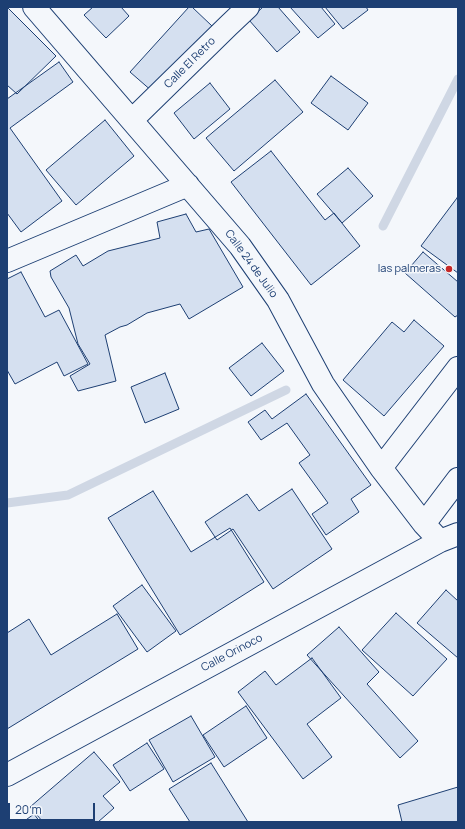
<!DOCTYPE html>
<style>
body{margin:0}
#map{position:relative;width:465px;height:829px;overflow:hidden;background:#f4f7fb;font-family:Manrope,sans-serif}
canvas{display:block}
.frame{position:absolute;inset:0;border:8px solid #1d3f73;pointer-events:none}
.scale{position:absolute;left:8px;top:803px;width:87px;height:18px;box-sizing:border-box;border:2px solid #1d3f73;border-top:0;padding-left:5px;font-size:12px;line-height:14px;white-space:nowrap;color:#1d3f73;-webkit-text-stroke:3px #f4f7fb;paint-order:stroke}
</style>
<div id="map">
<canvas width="465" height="829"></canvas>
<div class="frame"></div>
<div class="scale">20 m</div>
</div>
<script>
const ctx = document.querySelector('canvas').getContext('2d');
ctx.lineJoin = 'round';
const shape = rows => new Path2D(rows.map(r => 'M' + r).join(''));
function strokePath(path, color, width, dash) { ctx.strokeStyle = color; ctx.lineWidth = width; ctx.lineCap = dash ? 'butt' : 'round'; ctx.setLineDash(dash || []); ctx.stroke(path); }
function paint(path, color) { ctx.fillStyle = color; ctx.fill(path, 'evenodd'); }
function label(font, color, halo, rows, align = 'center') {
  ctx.font = font + ' Manrope,sans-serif'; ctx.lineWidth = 3; ctx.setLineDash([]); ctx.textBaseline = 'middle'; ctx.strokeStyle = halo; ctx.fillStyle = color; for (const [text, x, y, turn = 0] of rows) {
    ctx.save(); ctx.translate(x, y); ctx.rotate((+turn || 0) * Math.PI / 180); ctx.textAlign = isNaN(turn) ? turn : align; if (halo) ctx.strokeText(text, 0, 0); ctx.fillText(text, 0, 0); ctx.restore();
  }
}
const stream = shape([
 [383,226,458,79],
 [7,503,68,495,286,390]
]);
const building = shape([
 [7,7,56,56,17,94,7,85,7,7],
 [93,7,121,7,129,16,106,38,84,15,93,7],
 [189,7,192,7,212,26,153,92,130,72,189,7],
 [263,7,278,7,300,32,277,52,249,20,263,7],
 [290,7,321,7,335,24,318,38,290,7],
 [325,7,366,7,368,10,343,29,325,7],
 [59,62,73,82,10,128,62,201,21,232,7,213,7,99,59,62],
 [331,76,368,103,348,130,311,103,331,76],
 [275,80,303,112,234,171,206,138,275,80],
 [210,83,230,109,194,139,174,113,210,83],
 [105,120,134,156,76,205,46,170,105,120],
 [271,151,325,220,334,213,360,246,311,285,231,182,271,151],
 [348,168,373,196,342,223,317,194,348,168],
 [457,198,458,199,458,273,421,246,457,198],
 [186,214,196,232,209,229,243,287,189,319,180,304,147,313,127,325,120,327,105,335,116,381,78,391,70,376,90,364,78,344,69,308,51,277,50,271,76,255,83,266,108,251,160,238,157,222,186,214],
 [423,252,458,282,458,315,455,317,405,273,423,252],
 [21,272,45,317,59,310,88,364,64,376,57,362,15,384,7,370,7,279,21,272],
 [414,320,444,346,384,416,343,380,392,322,404,332,414,320],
 [262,343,284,371,251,396,229,368,262,343],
 [165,373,179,409,145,423,131,387,165,373],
 [306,394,371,485,351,499,359,512,326,535,312,514,328,503,299,463,310,455,287,423,261,440,248,422,265,410,272,419,306,394],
 [292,489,332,549,273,589,233,529,217,540,205,522,247,494,259,511,292,489],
 [153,491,191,552,230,528,264,582,180,635,108,518,153,491],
 [142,585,176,631,147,652,113,606,142,585],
 [446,590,458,601,458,658,417,623,446,590],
 [396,613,447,659,413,696,362,650,396,613],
 [117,614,138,649,7,729,7,633,29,619,51,655,117,614],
 [339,627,379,672,367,684,418,741,400,758,307,655,339,627],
 [312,658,341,698,307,724,332,757,303,779,238,692,265,671,276,685,312,658],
 [246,706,267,738,224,767,203,735,246,706],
 [191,716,215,757,173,782,149,740,191,716],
 [147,743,164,769,130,791,113,765,147,743],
 [94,752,120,782,103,796,114,808,98,822,43,822,30,807,94,752],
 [211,763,248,822,190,822,169,789,211,763],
 [458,787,458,822,402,822,398,805,458,787],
 [34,814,40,822,23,822,34,814]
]);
const street = shape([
 [34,7,240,246,278,300,323,384,381,468,424,524,440,541],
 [132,120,228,26,248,7],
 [7,261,188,185],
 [381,468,458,368],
 [424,524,458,479],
 [7,775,440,541,458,534]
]);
const markers = [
 [449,269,4,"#c62828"]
];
const streetNames = [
 ["Calle El Retro",190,63,-45],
 ["Calle 24 de Julio",251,264,54],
 ["Calle Orinoco",232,653,-28]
];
const poiNames = [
 ["las palmeras",441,269]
];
strokePath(stream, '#cfd7e4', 9);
paint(building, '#d5e0f0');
strokePath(building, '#1d3f73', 1);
strokePath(street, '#1d3f73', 24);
strokePath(street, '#f4f7fb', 22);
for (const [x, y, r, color] of markers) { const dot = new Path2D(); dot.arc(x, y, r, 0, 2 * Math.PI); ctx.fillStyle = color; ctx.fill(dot); strokePath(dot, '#f4f7fb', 1.5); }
label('11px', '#1d3f73', '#f4f7fb', streetNames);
label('11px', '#1d3f73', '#f4f7fb', poiNames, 'right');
</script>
